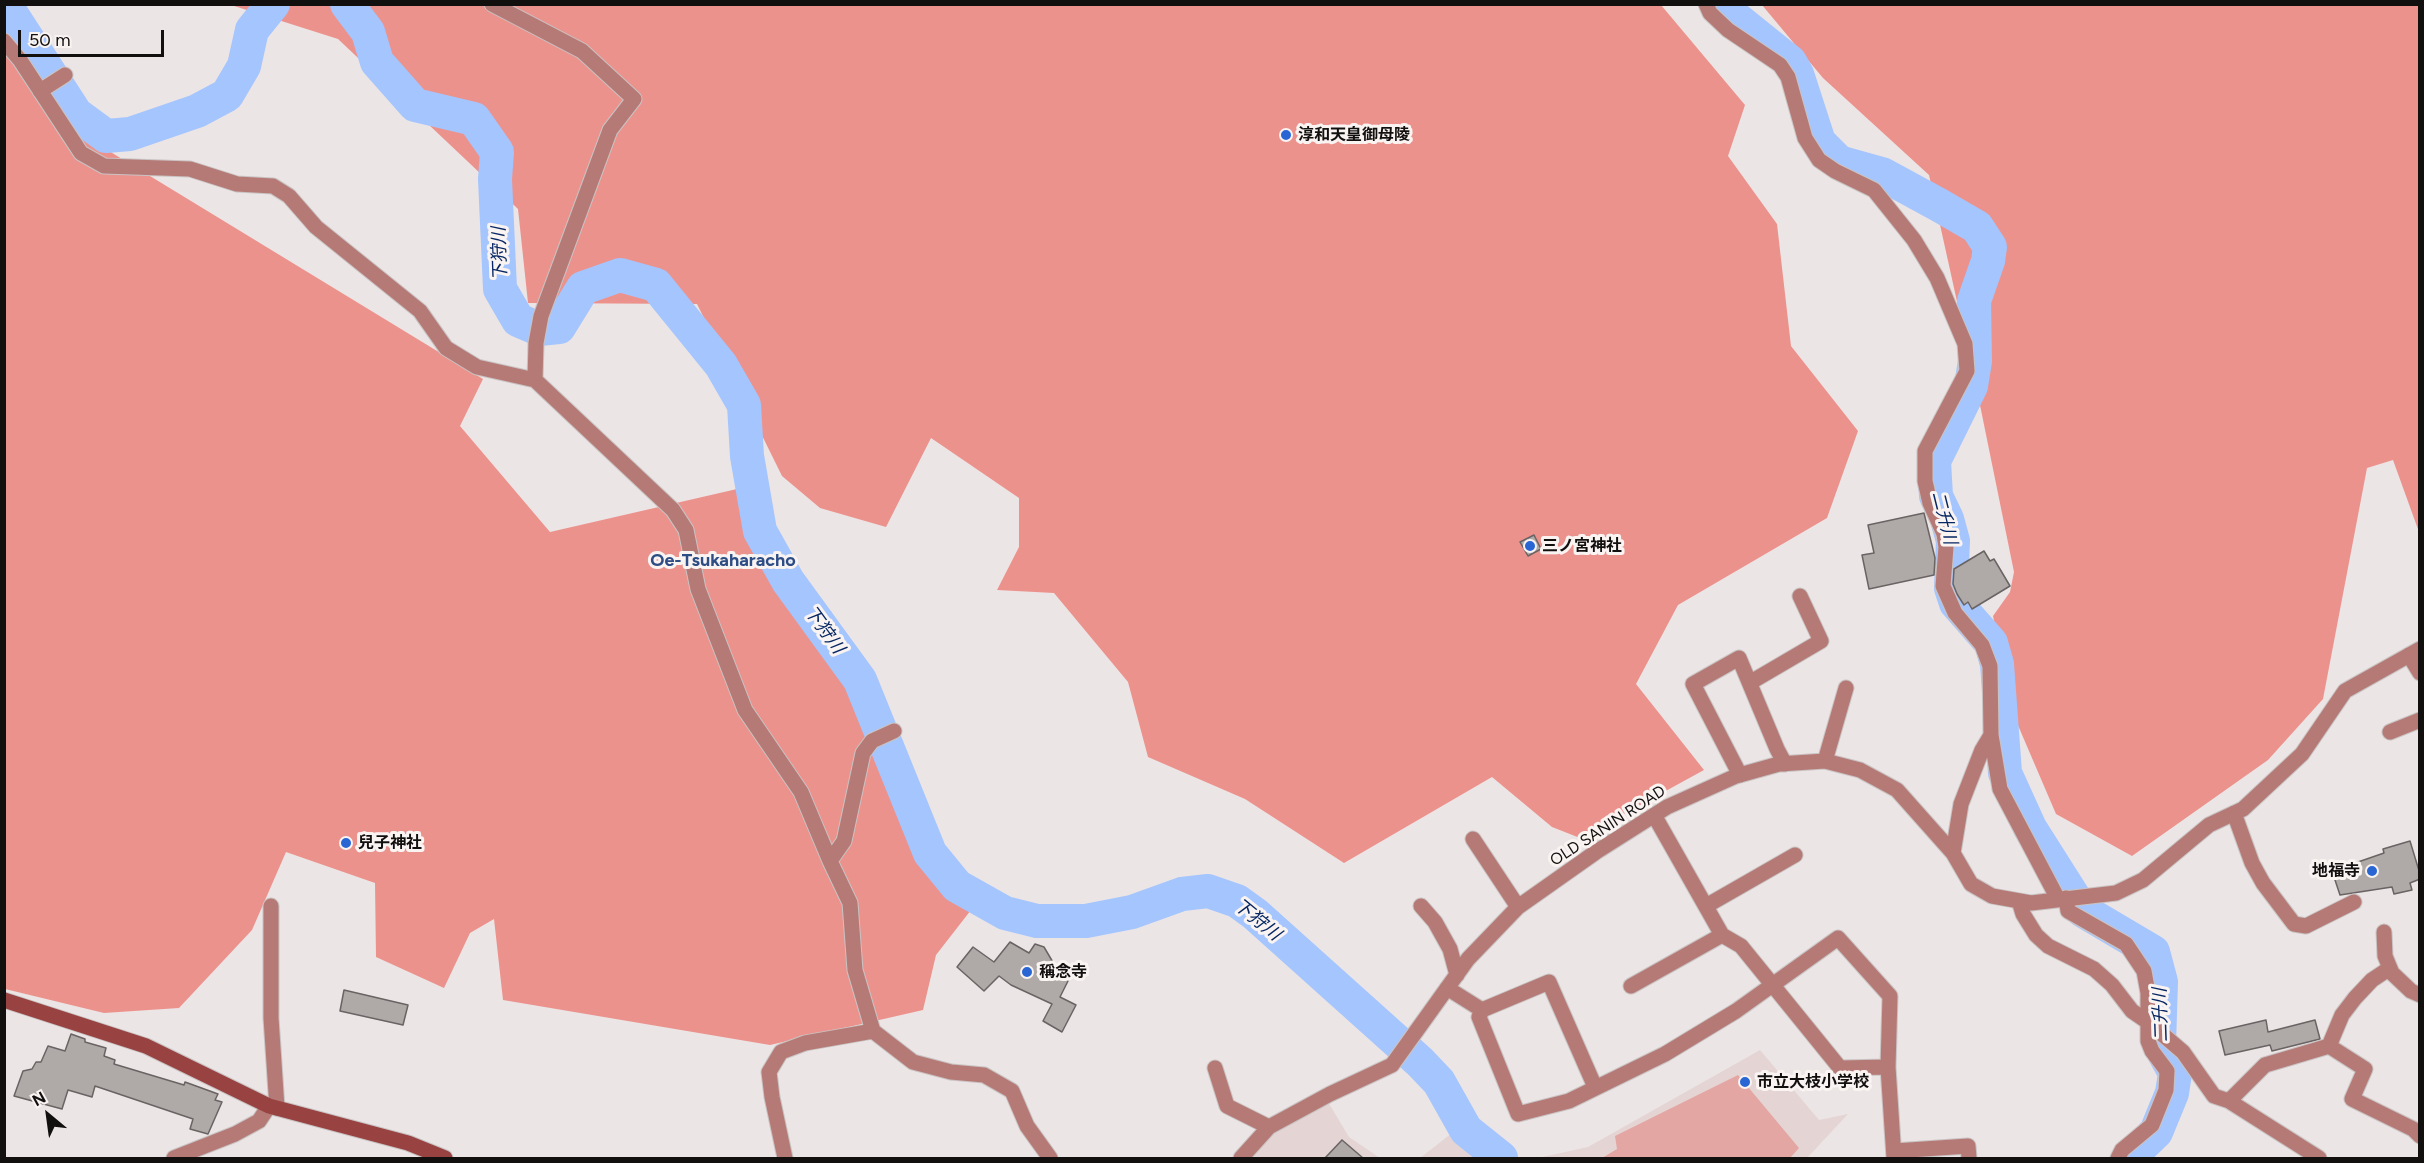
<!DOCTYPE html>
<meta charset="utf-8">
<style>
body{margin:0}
#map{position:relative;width:2424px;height:1163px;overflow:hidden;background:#ece5e5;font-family:Figtree,sans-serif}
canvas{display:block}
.frame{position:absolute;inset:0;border:6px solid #12100f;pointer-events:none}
.north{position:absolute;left:18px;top:1085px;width:60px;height:60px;-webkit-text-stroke:4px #f9f3f2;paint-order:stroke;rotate:331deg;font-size:16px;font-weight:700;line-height:24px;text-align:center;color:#12100f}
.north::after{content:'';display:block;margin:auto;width:21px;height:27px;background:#12100f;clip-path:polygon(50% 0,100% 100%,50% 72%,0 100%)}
.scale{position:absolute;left:18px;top:30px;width:146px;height:27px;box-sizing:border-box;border:3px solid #12100f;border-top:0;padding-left:8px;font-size:18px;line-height:21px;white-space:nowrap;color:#12100f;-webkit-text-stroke:4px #f9f3f2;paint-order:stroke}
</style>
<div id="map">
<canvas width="2424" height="1163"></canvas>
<div class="frame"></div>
<div class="north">N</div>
<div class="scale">50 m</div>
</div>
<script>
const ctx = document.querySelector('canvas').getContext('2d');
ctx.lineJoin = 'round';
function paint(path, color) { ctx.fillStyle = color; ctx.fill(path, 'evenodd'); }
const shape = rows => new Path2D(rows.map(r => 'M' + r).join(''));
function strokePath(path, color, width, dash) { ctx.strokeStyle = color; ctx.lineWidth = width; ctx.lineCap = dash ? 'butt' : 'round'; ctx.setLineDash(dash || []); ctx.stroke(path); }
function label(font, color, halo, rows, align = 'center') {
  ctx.font = font + ' Figtree,"Noto Sans JP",sans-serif'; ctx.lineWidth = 6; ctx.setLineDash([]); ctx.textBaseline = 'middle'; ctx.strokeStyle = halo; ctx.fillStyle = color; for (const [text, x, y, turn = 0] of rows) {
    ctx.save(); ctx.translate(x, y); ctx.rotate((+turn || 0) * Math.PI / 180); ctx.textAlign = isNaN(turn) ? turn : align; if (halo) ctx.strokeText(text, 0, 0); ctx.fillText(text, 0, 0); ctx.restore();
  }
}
const built = shape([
 [1760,1050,1819,1120,1848,1114,1807,1158,1538,1158,1588,1147],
 [1328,1102,1349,1137,1380,1158,1250,1158,1281,1127],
 [1452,1133,1483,1158,1420,1158]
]);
const green = shape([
 [1738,1075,1799,1148,1790,1158,1602,1158,1617,1149,1615,1136]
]);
const forest = shape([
 [231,5,1661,5,1745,105,1728,156,1777,224,1791,346,1858,431,1827,518,1678,605,1636,684,1704,770,1580,838,1552,827,1492,777,1344,863,1245,799,1148,757,1128,682,1054,593,997,590,1019,547,1019,498,931,438,886,527,820,508,782,476,697,304,528,303,518,209,338,39],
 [1762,5,2419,5,2419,532,2393,460,2367,468,2323,699,2268,760,2132,856,2056,814,2014,716,1993,616,2010,592,2014,572,1981,410,1929,175,1823,78],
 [4,19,86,137,483,379,460,426,550,532,737,489,971,910,936,955,923,1010,770,1045,503,1000,494,919,470,933,444,988,376,957,375,883,286,852,252,930,179,1008,104,1013,5,989]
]);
const river = shape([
 [5,4,76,114,106,136,130,134,197,111,227,95,244,66,252,30,273,4],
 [347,4,368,32,377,62,415,105,474,119,497,152,495,179,500,289,518,320,539,329,559,327,583,288,620,275,656,285,721,365,744,405,747,456,760,531,788,581,860,680,930,853,957,886,1005,913,1037,921,1086,921,1132,912,1182,894,1208,891,1237,901,1255,914,1420,1062,1439,1082,1466,1130,1501,1158],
 [1718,4,1790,62,1797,74,1819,142,1839,162,1882,174,1939,205,1977,227,1990,247,1988,261,1974,301,1975,361,1971,386,1934,461,1936,496,1947,519,1953,541,1951,588,1956,603,1991,643,1997,664,2005,773,2030,828,2082,910,2153,952,2161,982,2159,1044,2175,1073,2172,1093,2156,1132,2129,1158]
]);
const building = shape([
 [1924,513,1935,558,1934,575,1869,589,1862,555,1874,553,1868,525,1924,513],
 [1534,535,1541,549,1528,556,1520,542,1534,535],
 [1984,551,1990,561,1994,559,2010,586,1972,609,1968,602,1964,605,1957,594,1953,584,1954,569,1984,551],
 [2410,841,2420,874,2420,879,2410,883,2412,890,2394,894,2392,887,2340,895,2332,871,2384,853,2383,849,2410,841],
 [1010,942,1029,953,1035,944,1044,947,1054,964,1072,973,1060,997,1076,1005,1062,1032,1043,1021,1052,1004,1011,985,999,976,984,991,957,967,973,947,994,962,1010,942],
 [344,990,408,1005,403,1025,340,1011,344,990],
 [2266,1020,2268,1032,2315,1020,2320,1039,2272,1051,2270,1045,2225,1055,2219,1031,2266,1020],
 [71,1034,85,1039,85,1042,106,1048,104,1056,115,1060,114,1064,184,1085,185,1082,218,1094,215,1100,222,1102,208,1134,190,1129,193,1119,95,1086,92,1097,68,1090,62,1109,14,1096,23,1071,32,1069,36,1062,41,1062,48,1046,65,1051,71,1034],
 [1342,1140,1363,1158,1325,1158,1342,1140]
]);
const street = shape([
 [492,4,582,51,634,99,610,130,541,316,536,343,535,380,673,510,686,530,698,589,745,710,801,792,830,861,850,903,855,970,873,1031],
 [1706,4,1710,13,1728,30,1780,65,1788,77,1805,138,1819,160,1835,171,1874,190,1914,240,1937,278,1965,344,1967,371,1925,451,1925,481,1930,503,1944,534,1946,547,1943,586,1955,613,1982,645,1990,666,1991,735,1982,750,1961,804,1953,853],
 [4,41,20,60,81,153,104,166,190,169,237,184,273,186,289,196,316,227,420,311,446,348,477,367,535,380],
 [40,91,65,75],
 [2409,655,2420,673],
 [1751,682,1821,641,1800,596],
 [2390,732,2420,720],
 [1991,735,2000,789,2058,899],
 [1825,761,1846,688],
 [1740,775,1693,684,1739,658,1777,749,1785,764],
 [2234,813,2252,863,2263,883,2294,924,2306,926,2354,902],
 [1654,815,1722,935,1741,946,1840,1068,1888,1067],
 [1473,839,1518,907],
 [830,861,844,841,863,753,872,741,894,731],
 [2066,898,2068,911,2126,944,2144,971,2148,993,2148,1041,2152,1051,2167,1071,2166,1090,2152,1125,2122,1150,2118,1158],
 [2019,901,2023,914,2036,935,2048,946,2094,969,2112,985,2132,1011,2148,1022,2183,1052,2214,1096,2229,1101,2319,1158],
 [271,906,271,1018,277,1108],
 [1421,906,1435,922,1450,949,1457,975],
 [1706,906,1795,855],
 [2384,932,2385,956,2392,973,2411,991,2420,995],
 [1631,986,1722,935],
 [1447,988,1482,1010,1479,1017,1518,1114,1569,1101,1665,1054,1736,1011,1838,938,1890,996,1888,1067,1894,1158],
 [1482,1010,1549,982,1595,1087],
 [2329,1046,2365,1069,2352,1099,2413,1129,2420,1136],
 [1215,1068,1227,1106,1269,1127],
 [2229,1101,2265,1065,2329,1046,2342,1015,2355,998,2372,980,2390,968],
 [1894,1151,1968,1146,1969,1158],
 [174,1158,235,1134,259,1121,269,1106],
 [785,1158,772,1097,769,1072,781,1052,805,1043,873,1031,913,1062,951,1072,984,1075,1012,1091,1027,1126,1050,1158],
 [1241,1158,1269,1127,1330,1094,1392,1065,1468,959,1518,907,1596,852,1667,807,1736,776,1779,764,1825,761,1860,770,1897,790,1953,853,1971,884,1992,896,2031,903,2116,893,2143,880,2209,825,2243,809,2302,754,2345,691,2420,649]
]);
const secondary = shape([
 [4,1000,146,1046,269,1106,408,1143,445,1158]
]);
const markers = [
 [1286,135,6,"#2966d3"],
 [1530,546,6,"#2966d3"],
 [346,843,6,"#2966d3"],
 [2372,871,6,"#2966d3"],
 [1027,972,6,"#2966d3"],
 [1745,1082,6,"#2966d3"]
];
const poiNames = [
 ["淳和天皇御母陵",1298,135],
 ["三ノ宮神社",1542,546],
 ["兒子神社",358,843],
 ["地福寺",2360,871,"right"],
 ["稱念寺",1039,972],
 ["市立大枝小学校",1757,1082]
];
const streetNames = [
 ["OLD SANIN ROAD",1608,826,-33]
];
const waterNames = [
 ["下狩川",500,254,-92],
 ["二升川",1944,518,76],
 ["下狩川",824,630,54],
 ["下狩川",1257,920,39],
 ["二升川",2161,1015,-92]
];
const neighbourhoodNames = [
 ["Oe-Tsukaharacho",723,561]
];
paint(built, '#e4d5d4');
paint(green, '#e3a6a2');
paint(forest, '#ec928d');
strokePath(river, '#a4c5fe', 34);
paint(building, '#afa9a8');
strokePath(building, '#696463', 1.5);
strokePath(street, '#c9c3c3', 17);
strokePath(secondary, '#c9c3c3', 17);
strokePath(street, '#b67a76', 15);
strokePath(secondary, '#984241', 15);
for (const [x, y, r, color] of markers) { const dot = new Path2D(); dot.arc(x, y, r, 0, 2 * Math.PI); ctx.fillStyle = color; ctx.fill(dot); strokePath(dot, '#f9f3f2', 2); }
label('bold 16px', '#12100f', '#f9f3f2', poiNames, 'left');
label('16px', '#12100f', '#f9f3f2', streetNames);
label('italic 18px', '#062763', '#f9f3f2', waterNames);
label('bold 18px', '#2d4d84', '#f9f3f2', neighbourhoodNames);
</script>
